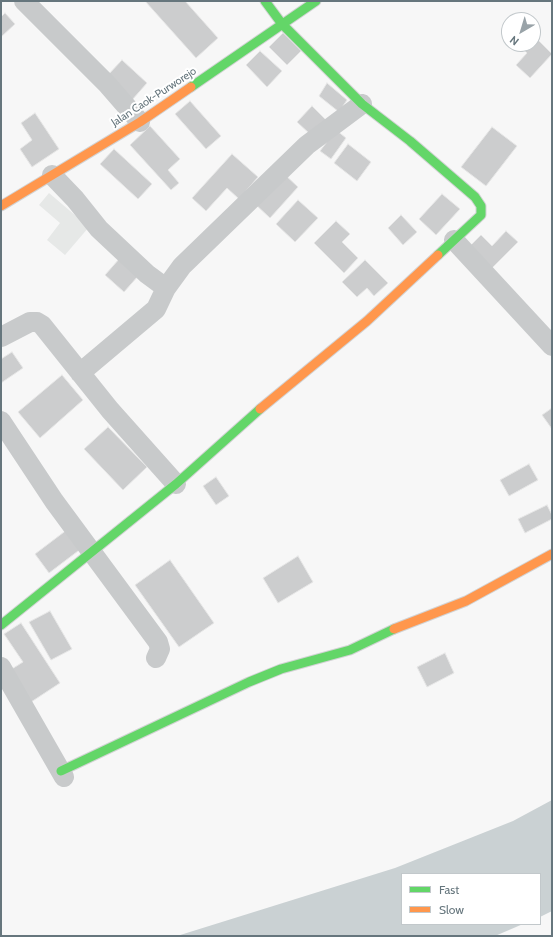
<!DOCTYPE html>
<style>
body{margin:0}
#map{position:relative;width:553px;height:937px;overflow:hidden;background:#f7f7f7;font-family:Cabin,sans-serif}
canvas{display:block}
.frame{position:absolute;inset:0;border:2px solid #66767d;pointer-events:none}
.legend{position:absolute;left:401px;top:873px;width:140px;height:52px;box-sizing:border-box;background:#fff;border:1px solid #c2c8cb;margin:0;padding:5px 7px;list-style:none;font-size:12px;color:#66767d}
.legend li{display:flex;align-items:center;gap:8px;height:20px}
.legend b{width:20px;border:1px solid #c2c8cb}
.north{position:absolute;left:501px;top:12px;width:40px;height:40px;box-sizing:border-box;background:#fff;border:1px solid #c2c8cb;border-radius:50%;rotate:218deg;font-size:11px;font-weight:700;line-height:16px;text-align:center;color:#66767d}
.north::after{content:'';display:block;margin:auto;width:14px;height:18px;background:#99a3a8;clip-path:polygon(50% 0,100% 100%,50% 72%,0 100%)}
</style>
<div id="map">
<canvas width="553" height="937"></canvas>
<div class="frame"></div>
<ul class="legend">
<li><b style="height:5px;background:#63d668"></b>Fast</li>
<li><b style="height:5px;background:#ff974d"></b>Slow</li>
</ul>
<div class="north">N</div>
</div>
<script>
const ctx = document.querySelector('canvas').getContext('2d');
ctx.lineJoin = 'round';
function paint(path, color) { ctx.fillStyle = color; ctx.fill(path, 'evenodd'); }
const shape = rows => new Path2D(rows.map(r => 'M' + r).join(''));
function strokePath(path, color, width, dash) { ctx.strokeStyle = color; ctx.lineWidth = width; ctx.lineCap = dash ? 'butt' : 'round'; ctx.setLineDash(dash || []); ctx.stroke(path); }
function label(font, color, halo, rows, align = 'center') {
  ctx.font = font + ' Cabin,sans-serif'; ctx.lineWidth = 4; ctx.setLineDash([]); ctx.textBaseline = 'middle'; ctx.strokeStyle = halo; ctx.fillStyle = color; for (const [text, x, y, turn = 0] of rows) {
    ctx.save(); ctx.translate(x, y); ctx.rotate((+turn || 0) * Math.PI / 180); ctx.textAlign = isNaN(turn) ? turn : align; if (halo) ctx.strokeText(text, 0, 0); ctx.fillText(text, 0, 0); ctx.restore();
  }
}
const built = shape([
 [49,193,89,227,65,255,47,240,60,223,39,205]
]);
const water = shape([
 [552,800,552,911,540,917,540,874,402,874,402,924,523,924,495,936,177,936,395,868,513,821]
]);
const building = shape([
 [145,1,185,1,218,38,196,58,145,1],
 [5,13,15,24,1,37,1,17,5,13],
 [283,33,301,51,287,65,269,47,283,33],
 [533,35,552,54,530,78,516,65,527,53,518,44,533,44,533,35],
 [260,51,282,71,267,87,246,65,260,51],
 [122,60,147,83,132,100,107,76,122,60],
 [327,83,347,100,339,112,319,96,327,83],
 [190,101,221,136,206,149,175,114,190,101],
 [312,106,326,120,311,135,297,122,312,106],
 [35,113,59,149,32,167,20,149,32,140,21,123,35,113],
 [150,126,180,159,168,170,179,183,171,190,130,145,150,126],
 [492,127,517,146,486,186,461,167,492,127],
 [336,130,346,138,331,159,320,151,336,130],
 [348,144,371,162,357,181,334,163,348,144],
 [114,149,152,184,138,199,100,164,114,149],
 [232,154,258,177,239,199,227,188,206,211,192,198,232,154],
 [282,172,298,187,270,218,254,203,282,172],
 [442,194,460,209,436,235,419,219,442,194],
 [298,200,318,218,295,242,276,224,298,200],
 [401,215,417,232,403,245,388,228,401,215],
 [336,221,350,234,342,242,358,258,344,273,314,243,336,221],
 [506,231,518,242,489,271,467,249,481,235,492,246,506,231],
 [120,258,139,275,124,292,105,275,120,258],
 [365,260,388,283,374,296,367,288,357,297,342,282,365,260],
 [12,352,23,368,1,383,1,359,12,352],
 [62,375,83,400,40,438,18,412,62,375],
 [552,408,552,429,542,415,552,408],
 [108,427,147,467,123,490,84,449,108,427],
 [529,464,538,480,509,496,500,480,529,464],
 [216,477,229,496,216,505,203,486,216,477],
 [547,505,552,515,552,519,525,533,518,519,547,505],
 [68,529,82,548,49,573,35,554,68,529],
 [298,556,313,582,278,603,263,578,298,556],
 [170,560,214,623,179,647,135,585,170,560],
 [50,611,72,649,51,660,29,622,50,611],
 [21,623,60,683,28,704,7,672,23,662,4,634,21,623],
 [445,653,454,673,427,687,417,667,445,653]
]);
const street = shape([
 [24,1,107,84,140,122],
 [52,175,75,199,99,229,147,274,166,288],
 [454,240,552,346],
 [1,337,30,322,37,322,42,325,110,410,176,484],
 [80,373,156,309,166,288,182,266,307,145,362,104],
 [1,421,54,501,158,642,160,649,156,658],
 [1,667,64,777]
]);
const fast = shape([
 [265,1,282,24,362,104,410,141,475,197,481,206,481,215,438,255],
 [191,87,316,1],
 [1,625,176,484,260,409],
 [61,771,249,682,281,669,350,650,394,629]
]);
const slow = shape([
 [1,206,140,122,191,87],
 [260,409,367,321,438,255],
 [394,629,466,601,552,554]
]);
const streetNames = [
 ["Jalan Caok-Purworejo",154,97,-33]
];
paint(built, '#e6e8e7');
paint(water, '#cad1d3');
paint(building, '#cccdce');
strokePath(building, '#e6e6e6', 1);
strokePath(fast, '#d2d3d4', 11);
strokePath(slow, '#d2d3d4', 11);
strokePath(street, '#c8cacb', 20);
strokePath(fast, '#63d668', 9);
strokePath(slow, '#ff974d', 9);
label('11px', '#66767d', '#fff', streetNames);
</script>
